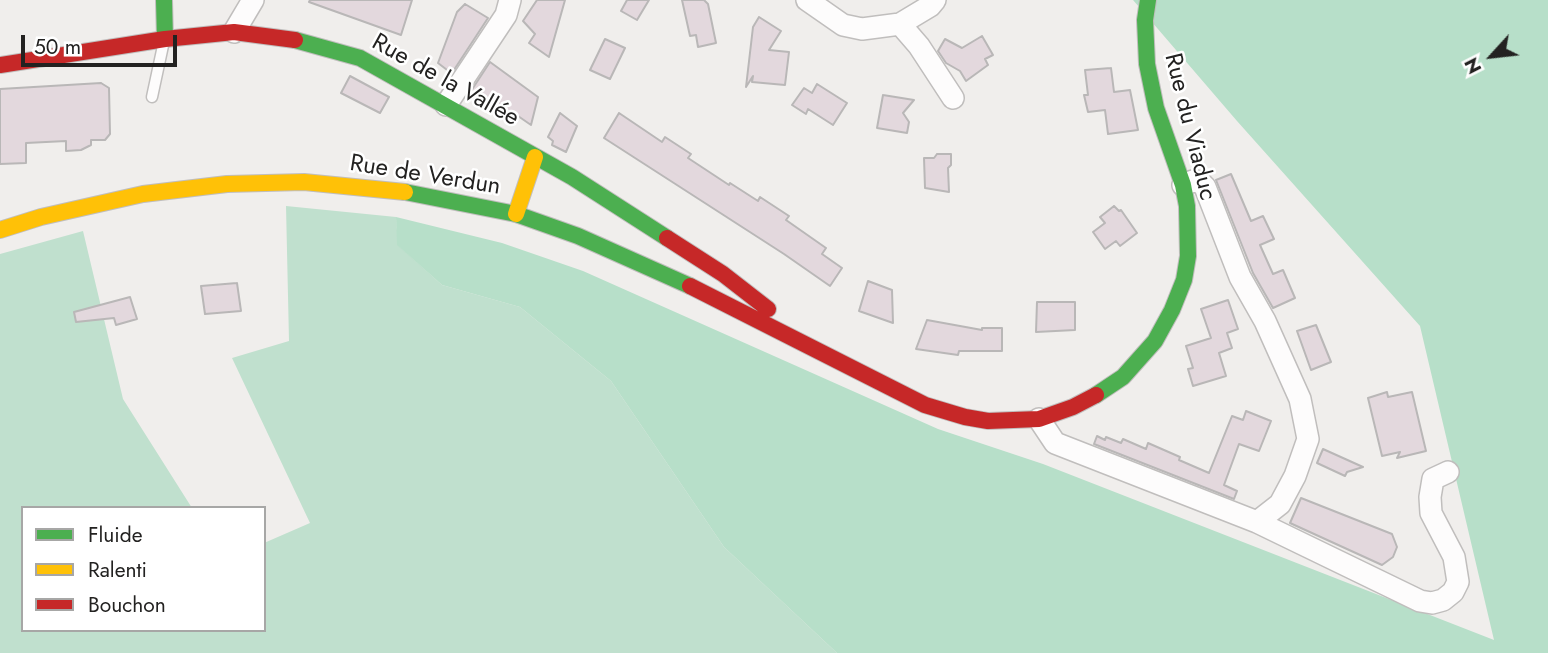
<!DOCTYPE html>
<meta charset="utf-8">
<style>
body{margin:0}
#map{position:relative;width:1548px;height:653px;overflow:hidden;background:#f0eeec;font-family:Jost,sans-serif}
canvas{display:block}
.legend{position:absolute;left:21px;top:506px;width:245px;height:126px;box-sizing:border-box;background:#fff;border:2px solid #a7a7a6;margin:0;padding:9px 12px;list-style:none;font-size:21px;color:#232221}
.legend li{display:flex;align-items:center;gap:14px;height:35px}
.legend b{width:35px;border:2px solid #a7a7a6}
.north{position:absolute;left:1457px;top:21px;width:70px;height:70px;-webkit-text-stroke:5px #fff;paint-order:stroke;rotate:243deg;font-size:19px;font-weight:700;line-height:28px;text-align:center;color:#232221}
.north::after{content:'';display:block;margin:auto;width:24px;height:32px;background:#232221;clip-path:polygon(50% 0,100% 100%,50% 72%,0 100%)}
.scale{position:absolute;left:21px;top:35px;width:156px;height:32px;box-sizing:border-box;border:4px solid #232221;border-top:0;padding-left:9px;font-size:21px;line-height:24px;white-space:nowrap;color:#232221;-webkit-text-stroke:5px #fff;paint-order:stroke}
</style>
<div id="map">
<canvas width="1548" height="653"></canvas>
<ul class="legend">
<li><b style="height:9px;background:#4caf50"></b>Fluide</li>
<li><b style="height:9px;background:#ffc107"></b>Ralenti</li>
<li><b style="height:9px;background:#c62828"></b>Bouchon</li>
</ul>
<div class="north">N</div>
<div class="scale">50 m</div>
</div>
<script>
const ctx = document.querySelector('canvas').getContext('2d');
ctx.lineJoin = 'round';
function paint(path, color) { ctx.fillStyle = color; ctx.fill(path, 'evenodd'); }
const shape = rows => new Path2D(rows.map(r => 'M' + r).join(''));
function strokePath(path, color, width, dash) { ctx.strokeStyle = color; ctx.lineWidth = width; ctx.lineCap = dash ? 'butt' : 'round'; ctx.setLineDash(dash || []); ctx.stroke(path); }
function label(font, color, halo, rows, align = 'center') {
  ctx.font = font + ' Jost,sans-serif'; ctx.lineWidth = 5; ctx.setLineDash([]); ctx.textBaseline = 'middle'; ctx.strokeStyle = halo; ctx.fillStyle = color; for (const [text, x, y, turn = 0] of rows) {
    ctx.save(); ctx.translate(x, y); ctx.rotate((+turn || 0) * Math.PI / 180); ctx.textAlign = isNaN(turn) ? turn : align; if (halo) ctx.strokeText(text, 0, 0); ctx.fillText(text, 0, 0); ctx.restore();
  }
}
const green = shape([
 [286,206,396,217,398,245,442,285,520,307,611,381,724,547,837,653,0,653,0,254,83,231,123,399,192,508,23,508,23,630,264,630,264,543,310,523,232,358,289,341]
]);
const forest = shape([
 [1133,0,1548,0,1548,653,837,653,724,547,611,381,520,307,442,285,397,245,396,217,502,243,583,271,938,429,1043,464,1494,640,1420,326,1237,121]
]);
const building = shape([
 [310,0,412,0,401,35,309,2,310,0],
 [537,0,565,0,549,57,529,43,535,34,523,21,537,0],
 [627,0,649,0,637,20,621,11,627,0],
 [682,0,704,0,708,4,716,43,698,47,696,35,690,36,682,0],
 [465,4,488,18,450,76,451,73,438,63,457,12,465,4],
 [759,17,781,31,769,50,789,52,785,85,752,82,753,76,746,87,753,27,759,17],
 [982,36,993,55,985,59,988,65,966,81,960,71,946,63,938,51,945,39,962,48,982,36],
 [605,39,625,48,610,79,590,70,605,39],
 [490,62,538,97,531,125,518,116,513,122,471,91,490,62],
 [1111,68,1114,92,1130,90,1138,130,1108,134,1105,110,1088,112,1084,95,1088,95,1085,70,1111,68],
 [350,76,389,97,380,113,341,93,350,76],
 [101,83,109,88,110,134,105,140,91,140,91,145,81,150,66,151,66,141,26,143,26,163,0,164,0,89,101,83],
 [817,84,847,103,833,125,808,109,806,114,792,105,804,88,812,93,817,84],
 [883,95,914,100,903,113,909,122,907,133,877,128,883,95],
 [560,113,577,126,566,152,552,145,553,141,548,137,560,113],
 [619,113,662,142,665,137,691,154,688,158,729,185,730,183,758,201,760,197,789,216,786,220,826,248,822,254,842,268,830,286,784,254,604,138,619,113],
 [937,154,951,154,951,165,948,168,949,192,925,188,924,158,934,158,937,154],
 [1231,174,1251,221,1263,216,1274,239,1260,245,1273,274,1283,270,1295,298,1273,308,1253,273,1216,180,1231,174],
 [1114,206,1119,211,1121,210,1137,233,1120,246,1116,241,1105,249,1093,232,1105,223,1100,217,1114,206],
 [868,281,892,290,893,323,859,311,868,281],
 [237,283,241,311,205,314,201,286,237,283],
 [130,297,137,319,116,325,114,318,76,322,74,312,130,297],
 [1228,300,1238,329,1227,333,1232,348,1219,353,1226,376,1193,386,1188,369,1193,368,1186,346,1211,338,1201,309,1228,300],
 [1037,302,1075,302,1075,330,1036,332,1037,302],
 [927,320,982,330,982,328,1002,328,1002,351,959,351,958,355,916,349,927,320],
 [1316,325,1331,362,1311,370,1297,331,1316,325],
 [1387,392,1388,397,1412,392,1426,451,1397,458,1400,452,1382,456,1368,398,1387,392],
 [1246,411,1271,421,1259,451,1239,444,1224,485,1237,491,1234,499,1094,444,1097,436,1105,440,1106,437,1121,443,1123,439,1146,449,1148,443,1180,457,1179,460,1209,473,1232,416,1243,420,1246,411],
 [1323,449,1363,467,1347,472,1345,476,1317,463,1323,449],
 [1301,498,1392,534,1397,547,1393,557,1382,565,1290,523,1301,498]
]);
const lane = shape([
 [152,97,164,41]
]);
const street = shape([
 [807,0,843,25,862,29,900,24,930,6,935,0],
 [900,24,919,46,953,98],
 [234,32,253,0],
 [446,105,506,15,510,0],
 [1039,419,1055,443,1257,522,1280,504,1295,476,1308,439,1300,399,1265,321,1240,277,1205,187,1200,182,1193,181,1183,185],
 [1257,522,1420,601,1432,603,1443,600,1453,592,1458,582,1454,557,1431,513,1430,497,1433,479,1448,472]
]);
const fast = shape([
 [164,0,165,39],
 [295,40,360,58,572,177,667,238],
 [405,192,516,214,578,236,690,286],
 [1096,395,1123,377,1155,341,1172,310,1184,280,1188,256,1187,206,1183,185,1156,108,1147,64,1145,20,1148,0]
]);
const slow = shape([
 [516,214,535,157],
 [0,230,41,217,143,194,227,184,304,182,405,192]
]);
const jam = shape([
 [0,65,165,39,234,32,295,40],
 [667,238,723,274,768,309],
 [690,286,925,405,965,417,988,421,1039,419,1073,407,1096,395]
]);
const streetNames = [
 ["Rue de la Vallée",445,81,29],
 ["Rue du Viaduc",1189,127,76],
 ["Rue de Verdun",425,176,9]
];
paint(green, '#c0e0ce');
paint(forest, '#b7dfc9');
paint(building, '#e3d8dd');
strokePath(building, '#b9b7b7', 2);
strokePath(lane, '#c0bebd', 13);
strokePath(street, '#c0bebd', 24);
strokePath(fast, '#c0bebd', 18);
strokePath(slow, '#c0bebd', 18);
strokePath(jam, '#c0bebd', 18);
strokePath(lane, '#fdfcfc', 10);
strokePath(street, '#fdfcfc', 21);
strokePath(fast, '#4caf50', 16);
strokePath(slow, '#ffc107', 16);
strokePath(jam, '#c62828', 16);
label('24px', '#232221', '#fff', streetNames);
</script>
